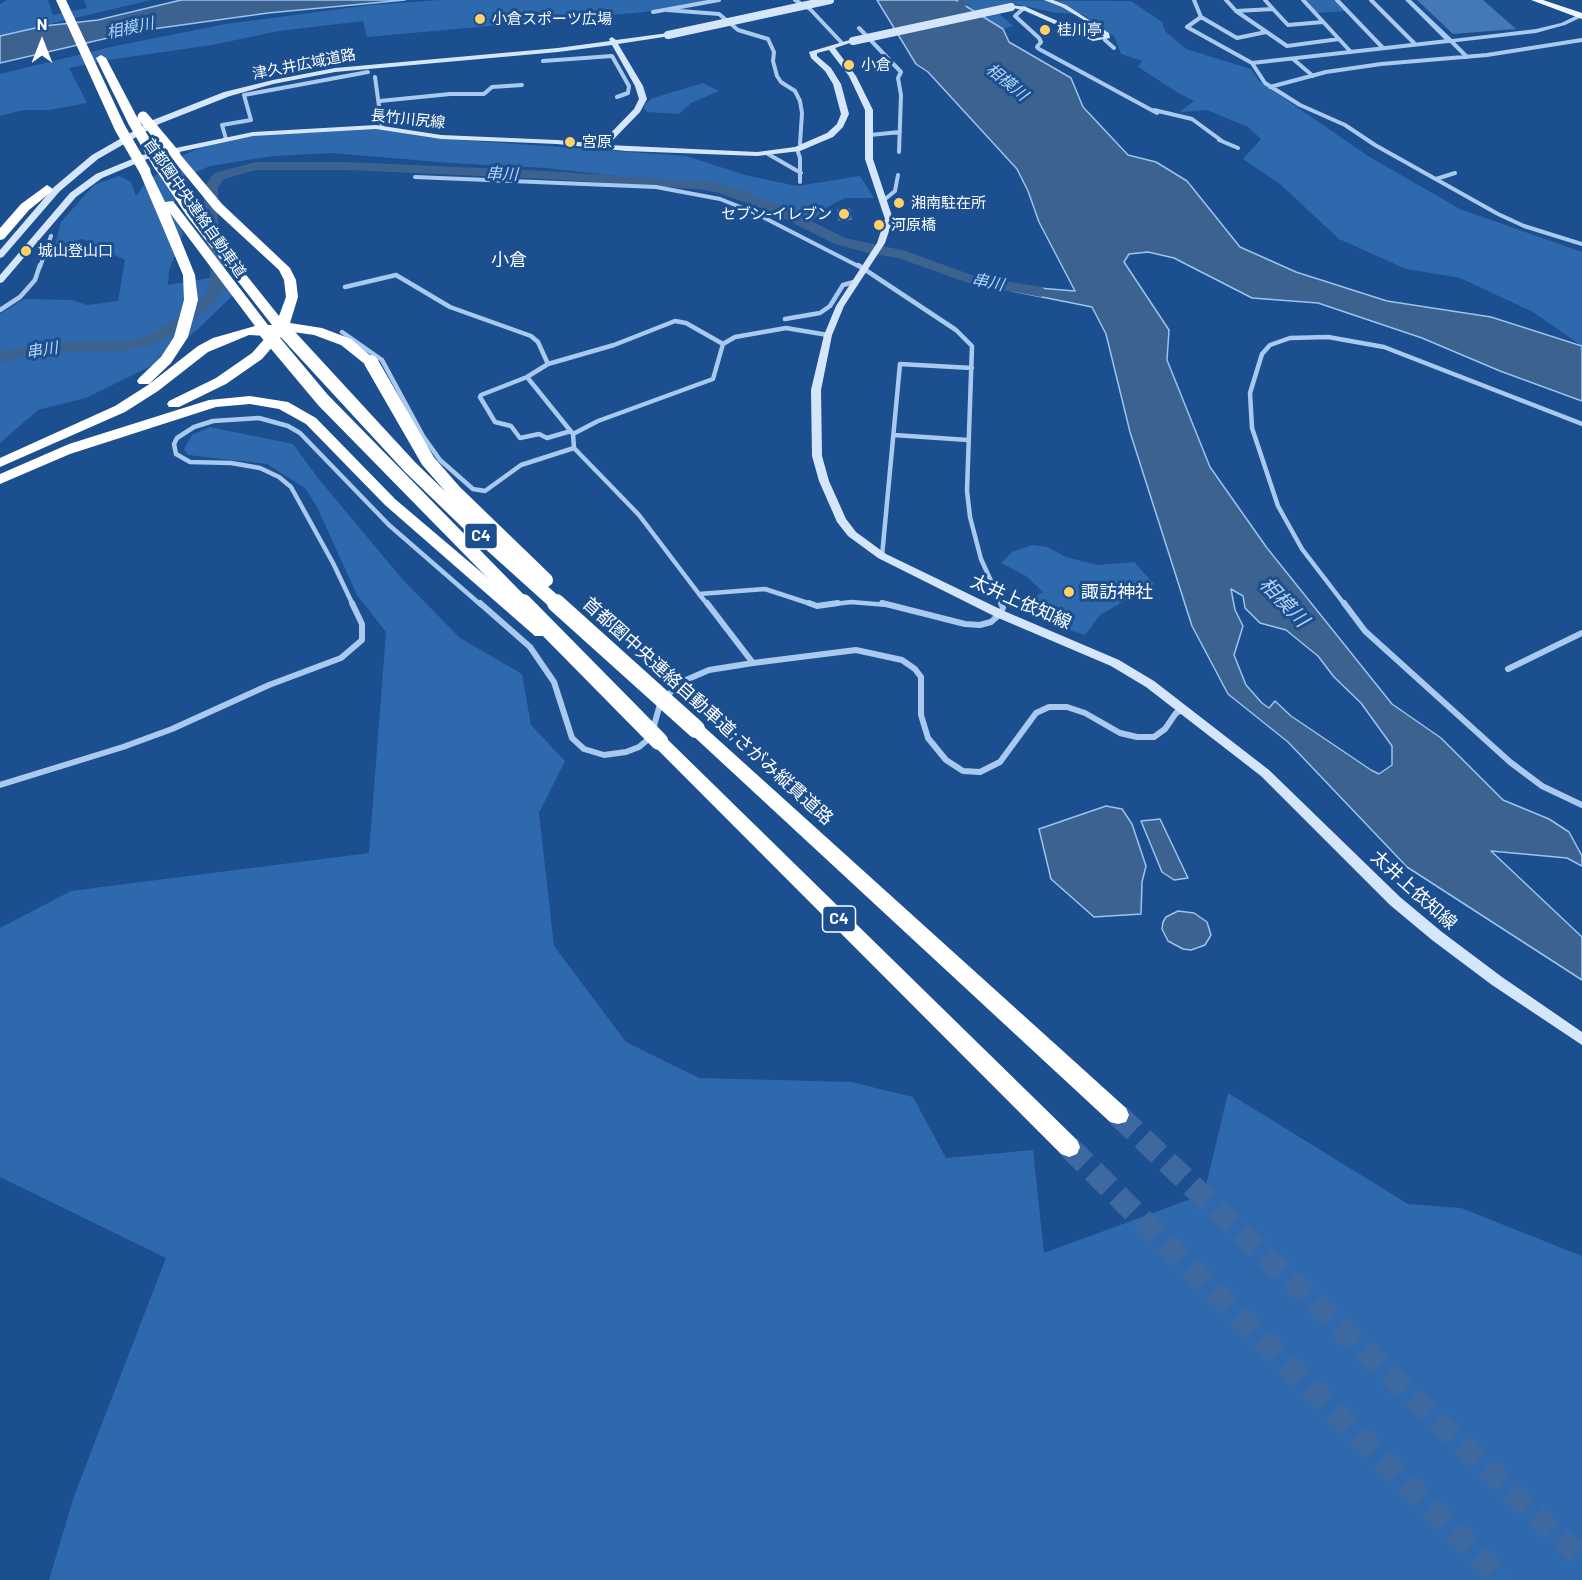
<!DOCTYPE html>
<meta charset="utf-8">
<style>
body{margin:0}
#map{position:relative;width:1582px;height:1580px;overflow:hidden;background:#1b4f8f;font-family:Barlow,sans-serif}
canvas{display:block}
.north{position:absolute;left:12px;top:12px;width:60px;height:60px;-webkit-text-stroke:4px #1b4f8f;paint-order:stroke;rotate:0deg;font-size:16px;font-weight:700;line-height:24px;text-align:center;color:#fff}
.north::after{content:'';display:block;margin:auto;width:21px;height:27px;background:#fff;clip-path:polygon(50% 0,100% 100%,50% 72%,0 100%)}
</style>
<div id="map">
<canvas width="1582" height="1580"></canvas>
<div class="north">N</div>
</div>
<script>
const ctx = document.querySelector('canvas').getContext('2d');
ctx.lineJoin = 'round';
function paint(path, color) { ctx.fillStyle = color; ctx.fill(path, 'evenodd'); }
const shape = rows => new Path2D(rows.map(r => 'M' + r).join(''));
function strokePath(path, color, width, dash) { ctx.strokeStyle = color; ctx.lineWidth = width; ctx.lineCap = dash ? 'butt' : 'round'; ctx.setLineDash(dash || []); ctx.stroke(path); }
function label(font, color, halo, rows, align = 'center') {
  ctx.font = font + ' Barlow,"Noto Sans JP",sans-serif'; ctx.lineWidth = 6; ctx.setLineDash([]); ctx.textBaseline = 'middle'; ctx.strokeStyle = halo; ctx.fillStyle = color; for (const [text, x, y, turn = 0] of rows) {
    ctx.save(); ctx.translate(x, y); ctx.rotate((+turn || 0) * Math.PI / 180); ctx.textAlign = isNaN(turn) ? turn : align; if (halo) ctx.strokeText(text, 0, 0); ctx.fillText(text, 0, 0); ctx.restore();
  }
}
const green = shape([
 [7,0,48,0,53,15,87,8,84,0,151,0,0,36,0,4],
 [439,0,713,0,644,12,367,37,363,21,279,31,212,45,108,60,69,68,87,103,49,110,23,110,0,116,0,74,115,46,226,24,371,5],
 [956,0,1131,1,1162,22,1165,31,1186,49,1251,69,1259,81,1368,156,1460,209,1582,252,1582,346,1533,312,1460,278,1406,269,1339,239,1280,184,1243,159,1261,139,1248,127,1207,110,1180,112,1194,101,1180,94,1138,67,1142,61,1121,54,1114,36,1082,14,1056,13,1011,3,993,8,1013,26,1003,29],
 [1303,0,1337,0,1348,11,1315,13],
 [703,83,719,91,691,103,679,114,647,112,644,108,645,104,653,98],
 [379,129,433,138,686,156,745,175,797,186,860,176,874,198,845,198,829,206,808,224,744,198,700,189,652,180,546,168,451,163,331,153,273,156,210,166,187,176,169,212,181,223,183,234,169,271,168,285,227,275,235,293,198,329,157,363,86,398,38,410,0,443,0,314,24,299,72,300,87,305,118,301,125,260,83,239,55,245,61,222,94,185,119,176,131,182,136,196,144,185,176,158,214,142,265,134],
 [210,427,293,444,318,478,404,581,460,638,522,674,531,725,565,761,539,813,554,946,626,1042,699,1078,851,1082,913,1097,946,1158,1033,1150,1044,1253,1204,1194,1228,1093,1408,1204,1461,1208,1582,1256,1582,1580,49,1580,74,1496,166,1258,0,1177,0,928,71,891,369,853,386,632,357,595,317,507,305,488,267,464,188,455,184,449,192,435],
 [1032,545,1047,547,1066,557,1098,565,1134,562,1154,584,1100,615,1085,635,1035,618,1016,608,1043,592,1026,576,1001,563,1012,552]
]);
const water = shape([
 [181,0,405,0,268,13,138,31,0,63,0,36,44,26,98,20,181,0],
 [877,0,956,0,1003,29,1009,42,1071,78,1083,107,1128,155,1156,162,1187,181,1240,247,1296,272,1387,301,1491,317,1582,346,1582,401,1500,371,1422,338,1318,303,1252,298,1174,258,1148,252,1129,254,1124,262,1169,330,1167,360,1210,467,1267,548,1392,704,1441,738,1503,800,1549,819,1569,832,1582,856,1582,866,1567,858,1491,851,1582,937,1582,980,1407,867,1288,742,1228,694,1192,626,1130,432,1106,334,1092,307,1012,291,1014,286,1075,291,1039,222,1028,191,1017,169,928,72,916,64,877,0],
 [1231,589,1243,596,1245,608,1260,623,1286,630,1318,656,1334,677,1361,703,1392,746,1392,765,1379,774,1371,770,1291,716,1275,701,1269,708,1262,703,1246,685,1234,655,1243,626,1235,610,1231,589],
 [1106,806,1122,809,1132,824,1146,866,1142,882,1141,914,1094,917,1051,879,1039,829,1106,806],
 [1160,819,1188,878,1174,880,1162,872,1141,821,1160,819],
 [1178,911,1194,913,1207,922,1211,935,1205,945,1191,950,1183,949,1168,941,1162,929,1163,922,1166,917,1178,911]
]);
const river = shape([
 [960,0,973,0,947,21,939,21,939,15,960,0],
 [256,162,347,162,547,171,711,182,741,190,779,205,845,238,906,251,974,276,1041,287,1049,292,1041,297,971,284,898,258,868,253,835,244,769,211,710,190,547,179,347,170,256,170,224,179,218,187,218,233,225,255,224,283,221,295,209,308,167,338,151,345,122,351,52,352,0,362,0,352,52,342,122,341,141,338,155,332,199,302,206,294,210,283,211,255,204,233,204,187,214,173,256,162]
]);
const building = shape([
 [1417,0,1483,0,1516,29,1453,34],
 [850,208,852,220,838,221,837,209]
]);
const motorwayTunnel = shape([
 [1118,1115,1582,1559],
 [1069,1147,1503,1580]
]);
const minorFar2 = shape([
 [795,0,810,9,842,43],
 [1194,0,1201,17,1237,38,1266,32],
 [1226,0,1236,11,1287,46,1339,39],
 [1265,0,1273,9],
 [1303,0,1350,51],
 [1337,0,1383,48],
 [1371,0,1415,44],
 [1024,8,1015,16,1039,38,1041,42,1037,47,1039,49,1157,113],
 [667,10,719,14,738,30,768,39,774,52,773,61,777,76,781,82,795,91,800,101,802,113,800,144,804,147],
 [1236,11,1273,9,1288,25,1323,22],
 [653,12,719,0],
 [1201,17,1187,27,1252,63,1265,83,1300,105,1345,125,1375,145,1498,214,1524,226,1582,244],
 [859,28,901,72,898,78,901,95,899,152],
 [1105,40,1114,48],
 [1451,41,1467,57],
 [1293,59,1313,76],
 [543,61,612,56,629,86,628,93,617,97],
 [1252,63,1448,41],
 [375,77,382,128],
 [1270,87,1326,72,1381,64,1487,55,1582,40],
 [380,101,450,94,484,94,492,87,522,85],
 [1154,110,1192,119,1222,141],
 [870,135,900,132],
 [226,139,222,125,251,120,244,95,368,72],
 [1219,140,1238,148],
 [797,149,800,158,800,182],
 [768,154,801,173],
 [415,177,656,187,720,199,753,212,860,267],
 [1436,179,1455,173],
 [884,200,895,191,898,175],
 [40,267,51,236]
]);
const minorFar1 = shape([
 [858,265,956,330,972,346,967,491,970,517,981,559,1002,605],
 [345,287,396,275,450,307,531,336,538,342,548,364],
 [0,310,20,297,35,280,40,265],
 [785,319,820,313,830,306,843,285,854,282],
 [342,332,382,360,423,436,440,460,473,489,485,491,521,465,574,448],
 [723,344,686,323,675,321,614,345,548,364,527,377,573,434,574,448,639,515,699,594,765,589,814,605],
 [527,377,481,395,480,397,495,422,511,426,520,438,539,434,547,438,571,431],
 [573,434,598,421,713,379,723,344,735,337,786,328,828,335],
 [894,435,968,440],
 [882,556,900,364,972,368],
 [699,594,708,605],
 [353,605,333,563,291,487,279,477,260,468,231,463,190,462,176,454,174,444,177,438,194,427,213,421,259,418,288,426,300,433,389,525,481,605],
 [826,605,851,602,888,605],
 [1345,605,1302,549,1278,506,1252,428,1250,393,1262,354,1270,345,1290,338,1328,337,1384,347,1582,424]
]);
const minor = shape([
 [480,603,530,647,554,682,572,738,584,749,604,755,626,752,639,747,651,737,660,704,679,683,709,670,753,663,707,603],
 [809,603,817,606,838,603],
 [882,603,965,624,980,625,991,622,1000,614,1003,608,1001,603],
 [1344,603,1365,631,1510,762,1542,786,1582,805],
 [753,663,856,650,902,660,915,669,921,677,921,715,928,738,946,760,963,771,980,772,1000,762,1036,713,1049,707,1067,707,1085,713,1120,733,1137,737,1154,737,1165,729,1176,713,1184,709],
 [1508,669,1582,633],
 [0,785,123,747,172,729,269,685,341,658,362,640,362,624,352,603]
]);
const tertiary = shape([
 [1405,0,1411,0,1452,39,1536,29,1561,23,1582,13,1582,17,1565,25,1536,33,1448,43,1405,0]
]);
const secondary = shape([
 [1044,0,1053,0,1066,5,1109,33,1110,38,1093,41,1023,10,1008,7,1011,5,1026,7,1096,38,1104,37,1089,23,1062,7,1044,0],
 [668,33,670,34,670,36,618,44,643,86,647,99,640,112,608,145,757,152,795,147,827,133,837,124,841,114,833,84,825,71,811,58,809,52,853,39,856,41,835,48,856,76,873,110,873,159,893,219,885,243,844,306,832,335,821,390,822,456,829,481,846,519,856,532,886,554,1004,611,1119,660,1154,681,1269,770,1400,897,1442,932,1502,977,1582,1032,1582,1045,1492,985,1432,940,1390,905,1261,776,1146,687,1111,666,996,617,878,558,848,536,837,522,819,481,812,456,811,390,824,335,836,306,877,243,885,219,865,159,865,110,849,76,829,50,817,53,817,56,831,68,841,84,849,114,843,127,833,137,800,151,757,156,626,151,557,144,441,139,376,129,253,136,147,159,102,178,76,197,3,282,0,283,0,275,70,193,96,174,142,155,253,132,376,125,441,135,557,140,600,144,634,109,639,99,635,86,612,45,558,52,335,72,273,84,230,96,159,124,98,159,60,191,3,257,0,258,0,250,54,187,92,155,153,120,224,92,273,80,335,68,558,48,610,41,609,39,612,37,616,40,668,33]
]);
const primary = shape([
 [1531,0,1543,0,1582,13,1582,19,1531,0]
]);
const motorway = shape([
 [56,0,66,0,126,128,124,130,116,130,114,128,56,0],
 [101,55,106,58,139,121,137,123,129,123,127,121,96,58,101,55],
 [175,152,179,153,222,204,290,268,296,280,298,297,290,323,322,328,351,339,378,362,371,366,366,365,341,345,314,335,286,331,262,359,226,384,179,407,169,407,167,404,169,401,216,378,252,353,267,336,249,335,208,352,158,391,125,412,0,467,0,458,115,406,148,385,198,346,213,338,255,326,170,213,195,275,198,300,188,337,171,363,149,384,139,384,137,381,139,378,161,357,174,337,184,300,183,275,139,171,141,169,149,169,165,202,173,201,268,325,272,325,187,216,154,167,156,165,164,165,195,211,279,316,286,297,284,280,279,270,214,210,169,155,175,152],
 [47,185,53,189,51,192,29,210,4,239,0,240,0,228,21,204,47,185],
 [250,396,288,402,316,418,395,499,547,628,549,632,547,636,535,636,385,505,306,424,279,409,250,404,216,407,70,454,0,484,0,474,69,444,209,400,250,396],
 [696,723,702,725,1126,1108,1129,1115,1126,1122,1118,1124,1110,1122,690,733,687,729,690,725,696,723],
 [659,735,665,737,1077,1140,1080,1147,1077,1154,1069,1157,1061,1154,653,745,650,741,653,737,659,735]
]);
const secondaryBridge = shape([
 [668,35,830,0],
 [853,41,1011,7]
]);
const motorwayBridgeFar2 = shape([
 [143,117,175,155],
 [133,121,160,167],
 [120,128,145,171]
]);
const motorwayBridgeFar1 = shape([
 [281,327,410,467,477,532,558,605],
 [266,332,323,400,524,605],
 [371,362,428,461,455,492,546,580]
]);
const motorwayBridge = shape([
 [523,603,659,741],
 [556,603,696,729]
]);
const markers = [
 [480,19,6,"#ffd166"],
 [1045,30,6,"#ffd166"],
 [849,65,6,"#ffd166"],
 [570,142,6,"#ffd166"],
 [899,203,6,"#ffd166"],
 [844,214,6,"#ffd166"],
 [879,225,6,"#ffd166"],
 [26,251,6,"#ffd166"],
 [1069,592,6,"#ffd166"]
];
const farPoinames = [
 ["小倉スポーツ広場",492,19],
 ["桂川亭",1057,30],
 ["小倉",861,65],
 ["宮原",582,142],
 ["湘南駐在所",911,203],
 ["セブン-イレブン",832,214,"right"],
 ["河原橋",891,225],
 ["城山登山口",38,251]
];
const farStreetnames = [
 ["津久井広域道路",304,64,-11],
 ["長竹川尻線",408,119,6],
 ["首都圏中央連絡自動車道",195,208,55]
];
const farWaternames = [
 ["相模川",130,28,-12],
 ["相模川",1007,82,39],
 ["串川",502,174,2],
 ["串川",988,282,11],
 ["串川",42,350,-9]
];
const shields = [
 [481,536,33],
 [839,919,33]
];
const shieldNames = [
 ["C4",481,536],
 ["C4",839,919]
];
const farQuarternames = [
 ["小倉",509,260]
];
const poiNames = [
 ["諏訪神社",1081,592]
];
const streetNames = [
 ["太井上依知線",1021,602,24],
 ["首都圏中央連絡自動車道;さがみ縦貫道路",708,711,42],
 ["太井上依知線",1414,890,42]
];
const waterNames = [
 ["相模川",1284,602,46]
];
paint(green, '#2e69ad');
paint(water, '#3c6290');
strokePath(water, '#9cc4f0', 1.5);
paint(river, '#3c6290');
paint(building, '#4478b7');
strokePath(motorwayTunnel, '#3d69a0', 23, [23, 11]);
strokePath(minorFar2, '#a9c9ee', 4);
strokePath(minorFar1, '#a9c9ee', 4.5);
strokePath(minor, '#a9c9ee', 6);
paint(tertiary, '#a9c9ee');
paint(secondary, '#d6e6fa');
paint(primary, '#f0f6ff');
paint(motorway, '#fff');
strokePath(secondaryBridge, '#d6e6fa', 8);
strokePath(motorwayBridgeFar2, '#fff', 11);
strokePath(motorwayBridgeFar1, '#fff', 14);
strokePath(motorwayBridge, '#fff', 18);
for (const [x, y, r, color] of markers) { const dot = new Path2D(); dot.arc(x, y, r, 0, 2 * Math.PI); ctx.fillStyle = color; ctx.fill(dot); strokePath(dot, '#1b4f8f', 2); }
label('15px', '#fff', '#1b4f8f', farPoinames, 'left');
label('15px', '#fff', '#1b4f8f', farStreetnames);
label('italic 16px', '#b5d3f5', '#1b4f8f', farWaternames);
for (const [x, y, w] of shields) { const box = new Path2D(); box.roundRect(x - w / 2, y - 13, w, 26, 4.5); ctx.fillStyle = '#1b4f8f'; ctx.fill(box); strokePath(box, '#fff', 1.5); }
label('bold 16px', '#fff', null, shieldNames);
label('18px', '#fff', '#1b4f8f', farQuarternames);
label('18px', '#fff', '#1b4f8f', poiNames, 'left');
label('18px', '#fff', '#1b4f8f', streetNames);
label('italic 20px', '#b5d3f5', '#1b4f8f', waterNames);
</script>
